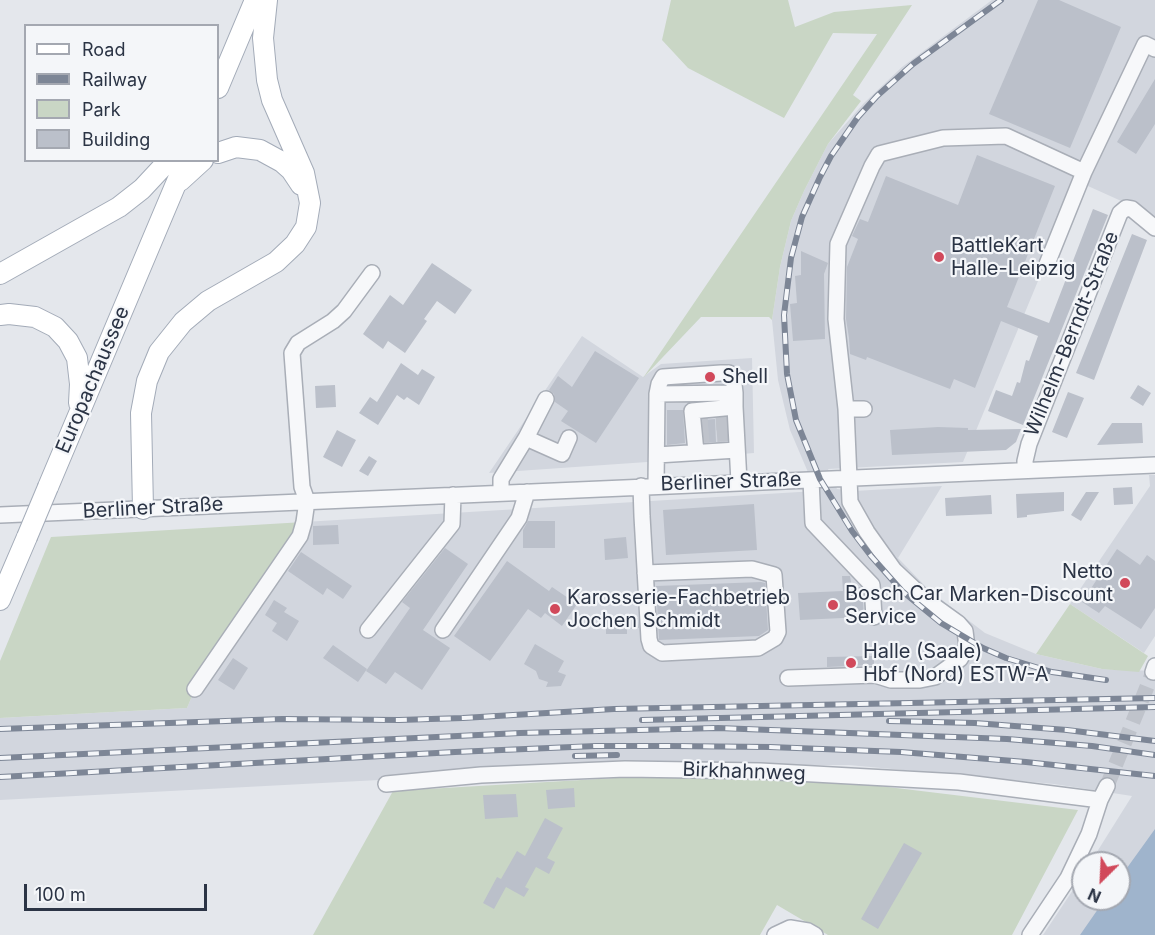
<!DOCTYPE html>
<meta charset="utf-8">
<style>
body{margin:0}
#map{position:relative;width:1155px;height:935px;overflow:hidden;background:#e4e7ec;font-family:Inter,sans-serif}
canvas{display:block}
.legend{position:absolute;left:24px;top:24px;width:195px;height:138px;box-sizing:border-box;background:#f4f6f9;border:2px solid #a4a8b1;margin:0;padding:8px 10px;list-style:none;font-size:18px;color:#2b3445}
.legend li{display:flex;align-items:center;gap:12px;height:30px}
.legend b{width:30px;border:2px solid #a4a8b1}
.north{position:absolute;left:1071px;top:851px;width:60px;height:60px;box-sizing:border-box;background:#f4f6f9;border:2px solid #a4a8b1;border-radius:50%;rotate:204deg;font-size:16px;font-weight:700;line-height:24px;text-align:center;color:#2b3445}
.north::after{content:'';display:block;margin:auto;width:21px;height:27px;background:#d1495b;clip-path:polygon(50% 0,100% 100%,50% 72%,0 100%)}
.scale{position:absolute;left:24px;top:884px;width:183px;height:27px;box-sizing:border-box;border:3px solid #2b3445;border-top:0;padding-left:8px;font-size:18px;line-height:21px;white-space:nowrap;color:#2b3445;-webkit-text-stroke:4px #f4f6f9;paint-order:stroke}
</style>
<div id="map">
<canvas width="1155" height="935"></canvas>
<ul class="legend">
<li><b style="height:8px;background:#fff"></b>Road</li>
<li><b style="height:8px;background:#7d8696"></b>Railway</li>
<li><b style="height:16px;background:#c9d6c5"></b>Park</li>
<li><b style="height:16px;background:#bbc0ca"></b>Building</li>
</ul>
<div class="north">N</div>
<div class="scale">100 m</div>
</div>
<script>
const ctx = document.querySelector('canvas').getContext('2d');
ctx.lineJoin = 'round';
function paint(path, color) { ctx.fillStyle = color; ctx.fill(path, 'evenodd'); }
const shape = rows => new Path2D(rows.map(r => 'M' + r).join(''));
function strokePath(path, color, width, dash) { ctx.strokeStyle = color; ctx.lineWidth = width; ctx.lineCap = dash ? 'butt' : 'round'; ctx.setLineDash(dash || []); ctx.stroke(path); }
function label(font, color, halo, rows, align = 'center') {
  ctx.font = font + ' Inter,sans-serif'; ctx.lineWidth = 4.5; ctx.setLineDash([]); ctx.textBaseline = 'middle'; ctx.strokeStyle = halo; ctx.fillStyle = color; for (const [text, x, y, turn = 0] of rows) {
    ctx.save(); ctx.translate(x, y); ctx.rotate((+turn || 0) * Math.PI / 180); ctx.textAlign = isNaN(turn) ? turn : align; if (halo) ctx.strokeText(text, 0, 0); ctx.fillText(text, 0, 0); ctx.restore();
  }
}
const built = shape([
 [992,0,1155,0,1155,222,1128,204,1079,182,963,462,828,469,837,489,854,491,942,486,898,558,929,590,985,633,1036,654,1102,669,1155,671,1155,935,1043,935,1083,875,1083,899,1119,899,1119,863,1090,863,1132,796,1054,784,849,765,663,765,0,800,0,718,187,708,195,689,304,522,816,491,790,430,778,380,772,320,780,267,791,221,804,191,828,144,864,103,902,67],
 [582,336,643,377,661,364,752,358,754,453,647,462,489,473],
 [1149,475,1155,475,1155,636,1144,653,1070,604,1150,486]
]);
const green = shape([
 [671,0,788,0,795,27,834,12,912,5,853,95,861,101,828,144,804,191,791,221,780,267,772,320,769,317,701,317,643,378,877,34,833,33,784,118,688,68,662,40],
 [304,522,195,689,187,708,0,718,0,661,51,537],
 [1070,604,1148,656,1139,672,1102,669,1036,654],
 [650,776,855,783,1078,810,1012,935,828,935,777,905,760,935,313,935,393,791]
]);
const water = shape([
 [1155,829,1155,935,1080,935,1105,899,1119,899,1119,879]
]);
const building = shape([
 [1038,0,1059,0,1121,27,1070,148,989,114],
 [1155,79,1155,124,1136,154,1117,142],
 [977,155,1055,186,1007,307,1049,323,1093,209,1108,215,1023,425,988,411,996,390,1012,396,1017,382,1020,383,1026,360,1029,361,1038,336,1001,321,975,388,954,379,950,389,867,357,866,360,850,354,849,338,846,319,847,267,858,239,852,236,860,219,868,222,886,176,958,205],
 [1132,234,1147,240,1094,380,1076,373],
 [801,251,828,263,824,274,825,339,793,341,790,304,797,303,795,276,801,275],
 [432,263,472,290,455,314,437,301,424,319,427,321,405,353,388,341,383,349,363,334,390,295,403,305],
 [595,351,639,378,596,443,561,421,568,411,555,402,554,394,549,390,558,376,572,387],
 [401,363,418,375,422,369,435,377,419,405,407,397,404,400,397,395,378,425,359,413,370,397,377,402],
 [335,385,336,407,316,408,315,386],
 [1138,385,1151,393,1143,406,1130,398],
 [1068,392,1084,398,1067,438,1052,432],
 [667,410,683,410,685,443,667,445],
 [715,419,716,442,705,442,703,420],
 [1112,423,1142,423,1143,443,1097,445],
 [938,427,968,428,968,430,1021,429,1016,442,1006,450,892,455,890,430],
 [337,430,356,440,342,467,323,457],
 [369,456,377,461,368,476,359,471],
 [1132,487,1133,504,1114,505,1113,488],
 [1064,492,1064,511,1027,515,1027,517,1017,518,1016,494],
 [1086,492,1099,492,1081,521,1071,515],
 [991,495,992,514,946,516,945,498],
 [754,504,757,550,666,555,663,510],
 [528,521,555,521,555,548,523,548,523,530],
 [338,525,339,544,313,545,313,526],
 [626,537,628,558,605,560,604,539],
 [445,548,468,564,423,630,450,648,422,690,395,672,386,684,366,671,410,608,402,602],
 [1117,549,1140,565,1147,555,1155,561,1155,608,1141,629,1105,606,1099,613,1082,602],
 [301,552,352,586,343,599,327,588,323,595,288,571],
 [507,561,549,591,552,587,577,604,562,626,545,613,541,618,528,609,490,661,454,636],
 [842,576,850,576,852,587,860,587,862,589,864,617,800,620,798,593,843,591],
 [761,582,765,583,768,630,759,636,659,640,656,586],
 [274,600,287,608,284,612,299,621,287,641,272,631,277,623,265,615],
 [638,618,639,628,627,629,627,634,606,634,606,619],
 [535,644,564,661,558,672,566,675,561,686,546,687,548,682,539,679,536,671,524,664],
 [333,645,367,669,358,682,323,658],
 [874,656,874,665,827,667,827,657],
 [233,658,248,668,234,690,218,680],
 [574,788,575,807,548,809,546,790],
 [516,794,518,817,485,819,483,795],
 [545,818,563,828,547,858,555,862,549,874,536,867,525,887,529,889,524,897,506,887,494,909,483,903,497,877,501,879,517,851,525,856],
 [904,843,922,853,878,929,861,919]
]);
const minorTunnel = shape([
 [693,424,736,422],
 [694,436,737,433],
 [1107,786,1153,672]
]);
const minor = shape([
 [1084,172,1145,44,1155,49],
 [657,394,659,384,663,377,721,373,729,373,733,376,735,393],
 [846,409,864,409],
 [526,438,562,454,569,438],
 [696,452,692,411,735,407,739,482],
 [657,455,737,450],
 [1025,470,1025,461,1029,444,1120,213,1126,208,1132,209,1155,228],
 [811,480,813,523,872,585,874,617],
 [656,485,657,394,735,393,735,407],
 [641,486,642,516,649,639,651,646,662,653,758,648,775,638,778,632,774,575,752,569,645,573],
 [501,493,501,479,526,438,546,399],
 [0,515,1155,465],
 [368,630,452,524,453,495],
 [443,630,519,518,527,492],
 [1153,672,1155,666],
 [788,678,875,675,891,680,920,680,935,677,960,659,967,647,965,631,958,623,926,600,894,570,867,532,850,502,846,409,836,319,838,244,872,166,879,154,943,138,1006,136,1084,172,1047,264],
 [195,689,300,536,304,522,307,501,302,487,292,353,298,343,333,321,344,311,372,273],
 [386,784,481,775,625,769,760,771,959,782,1100,800],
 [775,935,790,928,808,931,815,935],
 [1030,935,1068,878,1089,834,1100,800,1107,786]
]);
const major = shape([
 [218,88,255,0],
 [218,153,236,147,260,150,282,162,291,170,301,185],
 [180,181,203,160],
 [0,274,119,207,142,189,169,160],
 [0,315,9,314,35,317,55,327,68,341,77,358,80,384,79,403],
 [48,487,186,160],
 [143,509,141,413,147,381,159,352,183,322,208,301,276,262,295,244,306,227,310,203,304,173,272,100,267,80,263,38,267,0],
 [0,600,27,537]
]);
const rail = shape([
 [1001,0,913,64,877,96,858,117,831,156,820,177,802,217,791,258,784,315,787,374,796,420,820,479,852,531,871,556,902,591,941,623,983,648,1006,658,1052,672,1106,680],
 [642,720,1155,707],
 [889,721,975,723,1067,730,1155,741],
 [0,729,282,719,399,720,463,718,614,709,1155,698],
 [575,756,617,755],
 [0,758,520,733,718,728,1007,739,1092,746,1155,755],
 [0,777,455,752,596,746,670,746,770,747,901,752,1026,762,1155,776]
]);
const majorBridge = shape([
 [27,537,48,487]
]);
const markers = [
 [939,257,6,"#d1495b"],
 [710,377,6,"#d1495b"],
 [1125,583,6,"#d1495b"],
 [833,605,6,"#d1495b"],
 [555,609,6,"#d1495b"],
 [851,663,6,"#d1495b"]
];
const poiNames = [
 ["BattleKart",951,246],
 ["Halle-Leipzig",951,269],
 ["Shell",722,377],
 ["Netto",1113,572,"right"],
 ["Marken-Discount",1113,595,"right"],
 ["Bosch Car",845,594],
 ["Service",845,617],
 ["Karosserie-Fachbetrieb",567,598],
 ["Jochen Schmidt",567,621],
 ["Halle (Saale)",863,652],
 ["Hbf (Nord) ESTW-A",863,675]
];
const streetNames = [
 ["Wilhelm-Berndt-Straße",1072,334,-68],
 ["Europachaussee",93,380,-67],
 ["Berliner Straße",731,482,-2],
 ["Berliner Straße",153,508,-3],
 ["Birkhahnweg",744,772,2]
];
paint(built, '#d2d6de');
paint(green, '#c9d6c5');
paint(water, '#9fb4cc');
paint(building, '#bbc0ca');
strokePath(minorTunnel, '#bfc3cb', 15, [15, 8]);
strokePath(minor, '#a9aeb7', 18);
strokePath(major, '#a3abb8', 22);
strokePath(minor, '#f7f8fa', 15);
strokePath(major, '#fff', 20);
strokePath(rail, '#7d8696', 6);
strokePath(rail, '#f4f6f9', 4, [11]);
strokePath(majorBridge, '#a3abb8', 22, []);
strokePath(majorBridge, '#fff', 20);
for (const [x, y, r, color] of markers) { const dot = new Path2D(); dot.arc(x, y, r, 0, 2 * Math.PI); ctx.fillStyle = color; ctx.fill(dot); strokePath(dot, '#f4f6f9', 2); }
label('20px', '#2b3445', '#f4f6f9', poiNames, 'left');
label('20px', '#2b3445', '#f4f6f9', streetNames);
</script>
